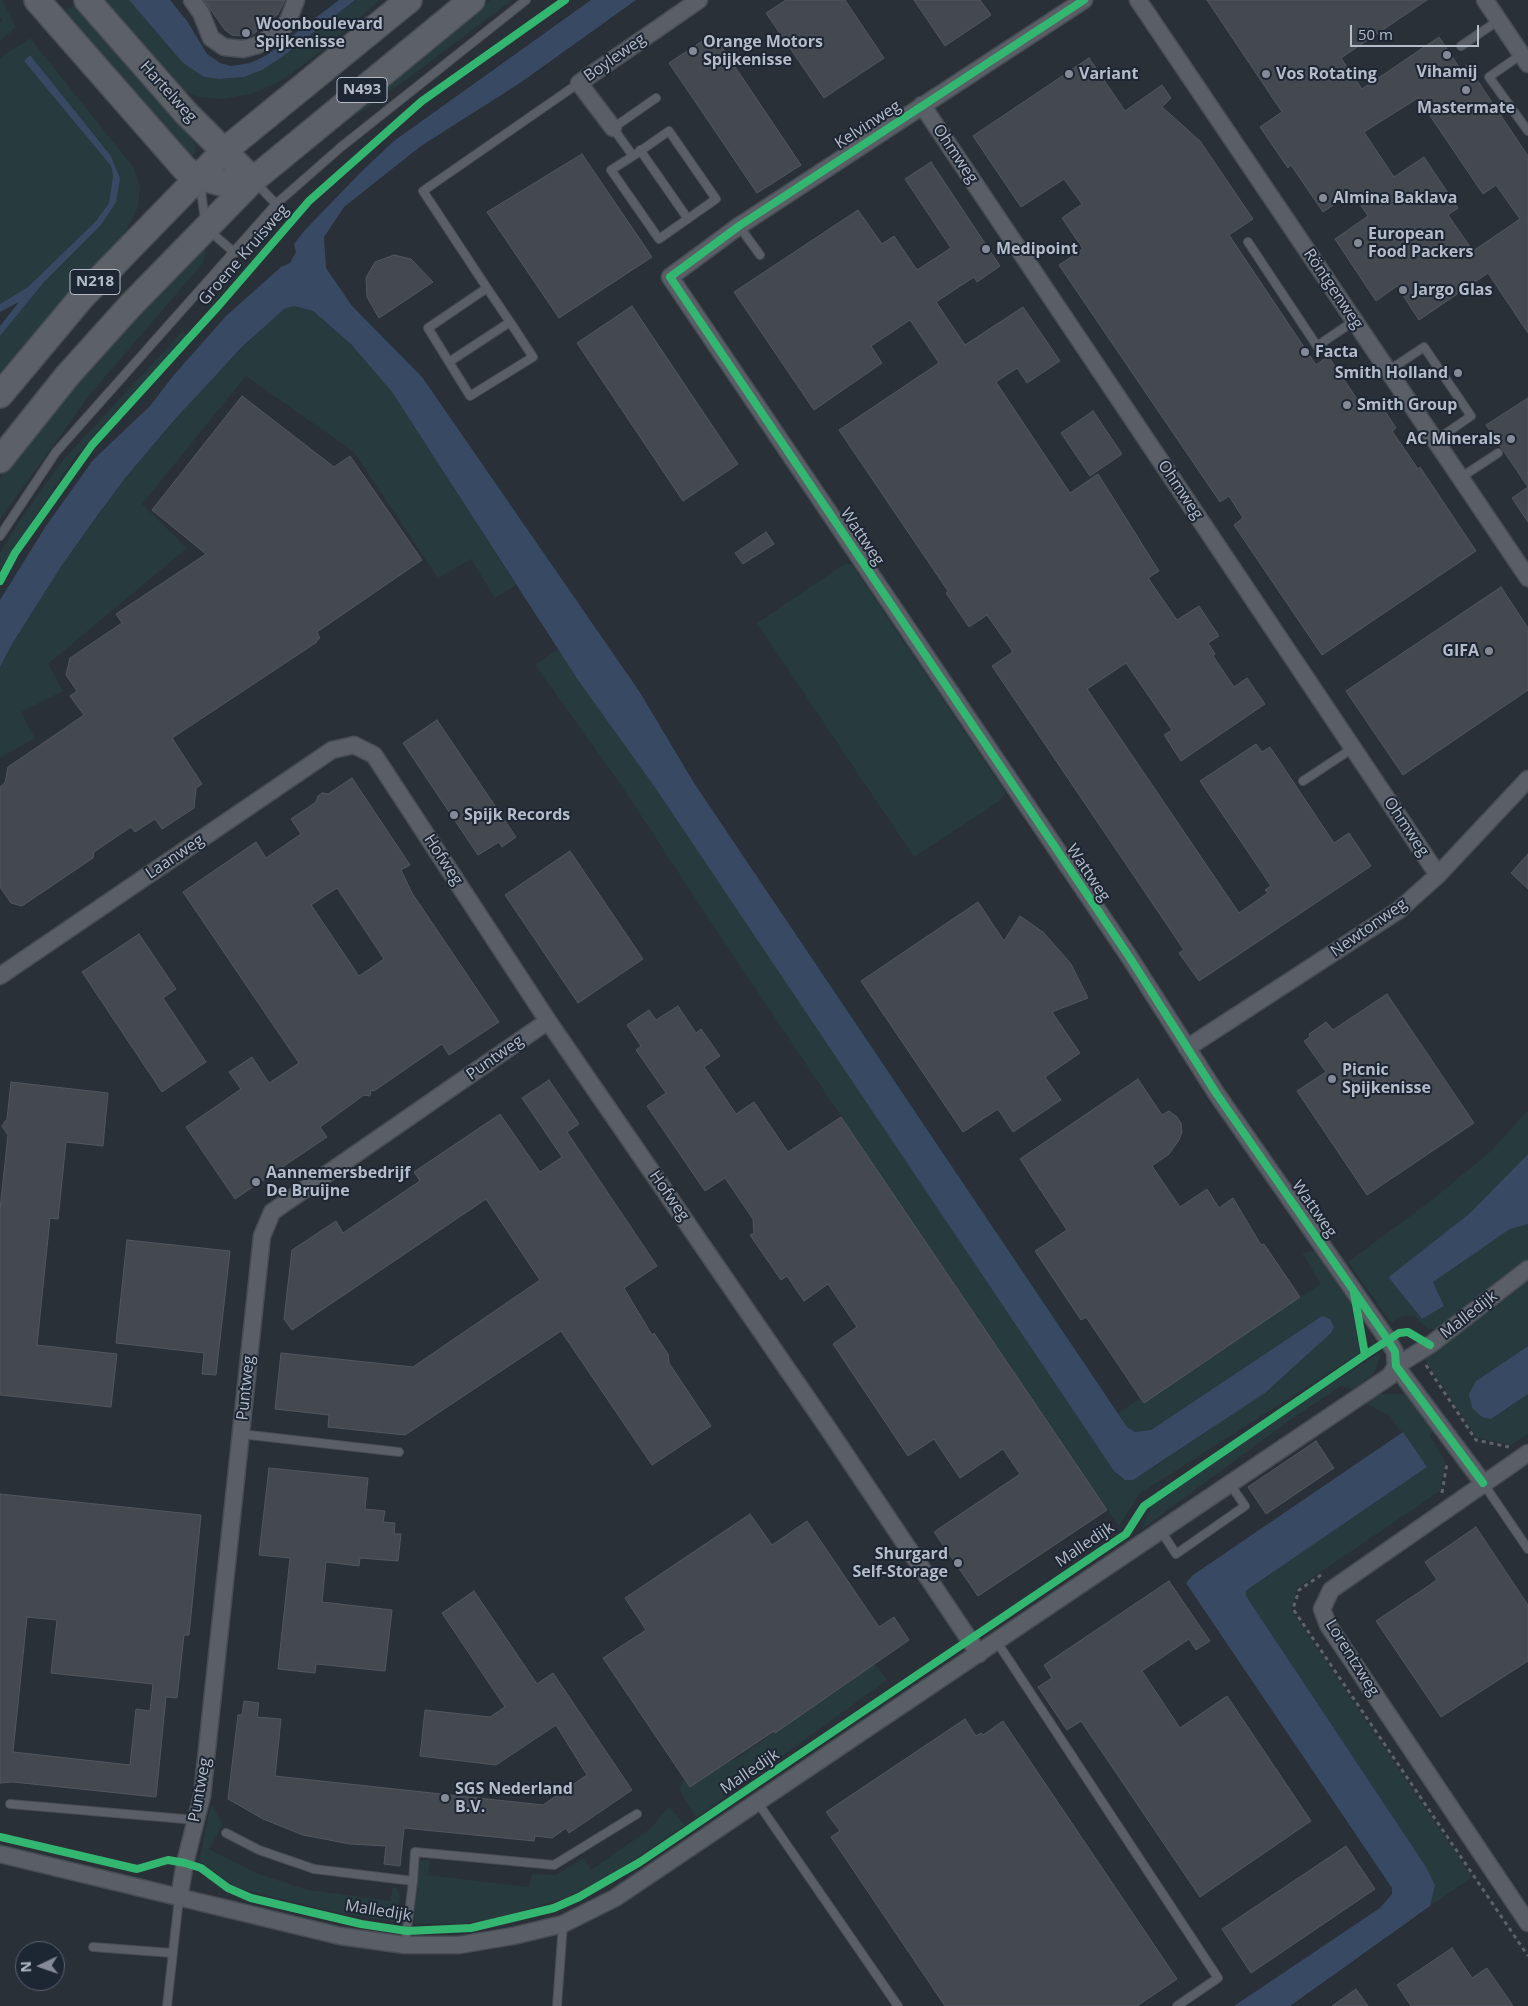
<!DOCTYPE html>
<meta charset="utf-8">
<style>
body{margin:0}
#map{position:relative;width:1528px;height:2006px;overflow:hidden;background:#2a3038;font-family:"Open Sans",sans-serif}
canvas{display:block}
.north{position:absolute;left:15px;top:1941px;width:50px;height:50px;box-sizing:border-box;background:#1d2633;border:1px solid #59626f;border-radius:50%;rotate:267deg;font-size:14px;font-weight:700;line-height:20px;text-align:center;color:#b4bcc9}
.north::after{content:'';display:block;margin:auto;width:18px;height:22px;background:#848b96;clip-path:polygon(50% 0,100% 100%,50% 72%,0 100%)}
.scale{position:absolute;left:1350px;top:25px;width:129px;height:22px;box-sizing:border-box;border:2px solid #b4bcc9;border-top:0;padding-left:6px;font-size:15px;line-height:18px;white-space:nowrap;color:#b4bcc9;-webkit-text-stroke:4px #1d2633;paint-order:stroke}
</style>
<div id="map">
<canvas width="1528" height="2006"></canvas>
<div class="north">N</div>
<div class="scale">50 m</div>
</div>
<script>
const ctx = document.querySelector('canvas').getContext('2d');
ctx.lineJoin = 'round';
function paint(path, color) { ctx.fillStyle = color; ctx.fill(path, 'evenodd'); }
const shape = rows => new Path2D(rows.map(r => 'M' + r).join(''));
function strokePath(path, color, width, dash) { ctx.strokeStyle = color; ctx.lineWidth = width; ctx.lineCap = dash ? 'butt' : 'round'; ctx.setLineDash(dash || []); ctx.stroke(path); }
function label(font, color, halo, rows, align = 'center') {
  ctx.font = font + ' "Open Sans",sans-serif'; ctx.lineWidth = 4; ctx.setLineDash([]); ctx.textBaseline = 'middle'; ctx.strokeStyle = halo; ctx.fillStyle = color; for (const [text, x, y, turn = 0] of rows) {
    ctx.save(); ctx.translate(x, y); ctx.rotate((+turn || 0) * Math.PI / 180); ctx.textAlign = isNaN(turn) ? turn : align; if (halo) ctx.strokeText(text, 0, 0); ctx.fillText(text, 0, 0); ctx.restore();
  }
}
const green = shape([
 [0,0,2,0,16,27,0,41,0,23,3,21,0,17],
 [98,0,129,0,183,63,204,77,219,79,244,77,262,70,282,57,355,0,380,0,318,54,281,81,251,94,221,99,200,97,178,90],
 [490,0,512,0,406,80,325,137,323,133,443,40],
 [76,4,187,131,196,147,194,155,188,157,64,17,65,11],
 [30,38,134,168,140,187,138,206,124,235,0,377,0,336,44,282,101,225,120,178,111,156,30,55,24,61,111,166,113,176,109,203,96,221,28,287,0,304,0,58],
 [207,242,203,263,91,393,0,519,0,478,21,448,126,324],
 [294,306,313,311,351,344,371,367,392,392,516,585,495,598,471,559,438,578,354,452,246,376,142,504,187,548,48,664,63,691,21,712,35,738,0,758,0,667,12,644,62,565,126,477,202,388,273,318,284,309],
 [183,331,186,335,126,403,74,458,0,570,0,553,22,517,63,460],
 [846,563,852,565,1005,792,1001,800,914,857,757,623],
 [558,649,654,786,1119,1476,1125,1480,1151,1469,1265,1393,1331,1333,1322,1316,1151,1430,1135,1432,1127,1427,1118,1413,1321,1284,1302,1253,1314,1251,1352,1305,1360,1353,1139,1494,1119,1526,1047,1423,711,922,623,788,535,665],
 [1528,1110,1528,1154,1469,1214,1389,1278,1422,1319,1444,1306,1433,1282,1510,1229,1521,1224,1528,1224,1528,1260,1437,1329,1428,1329,1414,1316,1403,1316,1391,1323,1348,1262,1432,1200,1492,1150],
 [1528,1277,1528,1346,1476,1381,1491,1419,1528,1394,1528,1434,1511,1445,1477,1438,1423,1357],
 [1379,1353,1380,1358,1374,1373,1353,1389,1341,1386,1290,1420,1142,1529,1151,1506,1162,1494],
 [1376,1394,1409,1394,1437,1430,1429,1435,1445,1461,1440,1491,1297,1588,1291,1610,1472,1877,1430,1906,1435,1885,1246,1596,1246,1591,1254,1585,1427,1467,1389,1415,1364,1403],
 [874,1663,887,1680,696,1818,679,1789,687,1775,721,1755,728,1762,739,1757],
 [211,1804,223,1824,209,1849,256,1873,308,1890,390,1901,393,1887,396,1888,400,1896,397,1922,334,1912,237,1888,199,1861],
 [669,1807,685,1825,602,1881,563,1899,490,1920,460,1924,413,1923,420,1860,430,1861,428,1875,529,1887,532,1874,556,1875,584,1858,591,1870,650,1829]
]);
const water = shape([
 [129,0,170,0,187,21,207,54,220,63,231,66,250,63,267,55,339,0,355,0,282,57,262,70,244,77,219,79,204,77,183,63],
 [591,0,636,0,520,83,421,146,344,207,324,237,326,268,352,306,422,377,639,691,694,783,1127,1427,1135,1432,1151,1430,1322,1316,1330,1319,1334,1327,1331,1333,1265,1393,1133,1480,1125,1480,1114,1471,654,786,578,680,392,392,351,344,313,311,294,306,284,309,242,347,176,418,126,477,97,516,62,565,12,644,0,667,0,600,46,526,93,460,150,406,173,376,226,316,281,267,290,263,296,252,294,244,304,231,362,171,394,141],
 [30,55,111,156,120,178,116,202,101,225,44,282,0,336,0,326,19,302,0,312,0,304,28,287,96,221,109,203,113,176,111,166,24,61],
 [1528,1154,1528,1224,1510,1229,1433,1282,1444,1306,1422,1319,1389,1278,1390,1276,1469,1214],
 [1528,1346,1528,1394,1491,1419,1482,1417,1472,1408,1469,1394,1476,1381],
 [1403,1432,1427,1467,1254,1585,1246,1591,1246,1596,1426,1867,1435,1885,1430,1906,1290,2006,1234,2006,1380,1908,1392,1894,1392,1888,1186,1583,1193,1575]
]);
const building = shape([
 [204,0,285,0,278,14,252,35,241,36,232,35,225,30,204,0],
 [786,0,845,0,884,58,824,98,766,13,786,0],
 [914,0,980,0,991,15,945,46,914,0],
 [1207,0,1427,0,1341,58,1362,89,1439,37,1461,70,1467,65,1528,156,1528,333,1488,273,1419,320,1397,286,1376,301,1335,239,1368,216,1352,192,1323,212,1291,165,1288,168,1260,127,1282,112,1207,0],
 [1418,98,1483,194,1496,185,1520,219,1473,251,1448,215,1458,208,1424,157,1394,177,1364,132,1418,98],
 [713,34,801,165,757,193,669,63,713,34],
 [1089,58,1125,111,1162,85,1171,98,1162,107,1200,141,1253,219,1229,235,1316,365,1328,356,1361,405,1370,409,1383,408,1396,428,1392,431,1418,469,1420,467,1476,551,1322,655,1234,525,1243,518,1229,496,1220,502,1059,265,1083,249,1062,218,1082,204,1064,179,1021,207,973,136,1089,58],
 [582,154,652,257,559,318,487,212,582,154],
 [931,162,1000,266,977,282,974,277,936,302,965,345,1023,307,1060,361,1027,383,1017,368,996,382,1070,493,1098,474,1159,571,1148,578,1177,620,1199,606,1219,636,1208,643,1215,654,1213,656,1234,687,1247,678,1265,704,1181,761,1164,735,1172,730,1126,663,1087,689,1239,913,1268,893,1265,890,1271,886,1200,781,1256,744,1262,752,1270,747,1334,843,1349,833,1371,866,1199,981,1179,953,1184,950,992,666,1013,652,987,615,969,627,946,593,948,591,839,430,939,363,910,320,871,346,882,363,814,410,734,292,858,210,882,244,894,236,917,270,951,248,905,179,931,162],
 [394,255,411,259,433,282,379,318,367,297,366,278,375,262,394,255],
 [632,306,738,464,683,501,577,343,632,306],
 [242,396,334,467,350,456,422,560,317,632,320,638,316,641,317,642,172,738,202,784,196,788,194,808,162,829,155,819,135,832,131,827,94,852,93,858,22,906,11,903,0,887,0,787,5,783,8,767,84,715,70,696,77,691,66,675,70,658,122,623,116,614,206,554,152,510,242,396],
 [1528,398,1528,487,1486,425,1528,398],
 [1093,411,1122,454,1090,476,1061,433,1093,411],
 [1528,487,1528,522,1512,498,1528,487],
 [766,532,774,544,743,564,735,553,766,532],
 [1501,587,1528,628,1528,690,1403,775,1346,691,1501,587],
 [437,720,516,837,502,847,499,842,478,855,403,743,437,720],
 [352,778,410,865,401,870,412,893,499,1022,449,1055,442,1044,374,1091,371,1090,370,1096,364,1095,320,1127,327,1137,235,1199,186,1127,241,1089,229,1072,252,1057,269,1083,299,1063,183,892,256,842,266,858,301,834,291,819,316,802,318,796,322,793,328,794,352,778],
 [337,888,384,959,359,976,311,905,337,888],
 [570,851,643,959,578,1003,505,895,570,851],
 [1528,854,1528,889,1511,873,1528,854],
 [978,902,1004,941,1020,916,1043,932,1071,964,1088,998,1052,1012,1080,1053,1045,1077,1061,1100,1013,1132,998,1109,963,1132,861,981,978,902],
 [139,934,176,989,163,998,206,1062,162,1092,82,972,139,934],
 [1387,994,1474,1123,1367,1195,1297,1091,1326,1072,1304,1041,1310,1037,1309,1034,1326,1022,1333,1030,1387,994],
 [678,1006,696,1033,701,1029,720,1056,704,1067,736,1114,754,1102,788,1152,841,1117,1107,1510,978,1596,934,1532,1020,1474,1003,1449,960,1478,934,1439,908,1456,833,1344,857,1327,828,1284,804,1301,787,1276,781,1280,750,1235,754,1233,753,1219,725,1178,705,1191,647,1106,666,1093,636,1050,641,1046,627,1025,649,1010,656,1020,678,1006],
 [1138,1079,1162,1115,1169,1111,1177,1117,1181,1123,1182,1132,1179,1140,1169,1154,1152,1166,1180,1207,1207,1189,1219,1208,1233,1198,1261,1245,1264,1244,1300,1297,1144,1403,1086,1317,1081,1320,1035,1251,1067,1230,1020,1159,1138,1079],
 [549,1080,579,1124,567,1132,657,1266,624,1288,652,1335,654,1333,668,1354,669,1363,711,1426,652,1465,561,1331,405,1435,328,1427,329,1415,275,1409,281,1353,413,1367,540,1280,486,1199,292,1330,284,1319,292,1250,336,1221,343,1233,420,1181,414,1172,500,1114,540,1172,562,1157,522,1098,549,1080],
 [11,1082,108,1093,103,1146,66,1142,58,1219,50,1218,37,1345,117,1354,111,1407,0,1395,0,1209,8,1135,2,1126,7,1119,11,1082],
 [127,1240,230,1251,216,1375,202,1374,204,1353,116,1343,127,1240],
 [1316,1441,1334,1468,1266,1514,1248,1487,1316,1441],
 [269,1468,368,1478,365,1509,385,1511,383,1522,395,1523,394,1534,401,1534,398,1561,360,1558,359,1566,326,1562,322,1602,392,1610,385,1671,316,1664,315,1673,278,1669,290,1558,259,1555,269,1468],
 [0,1494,201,1515,189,1635,184,1635,177,1698,166,1697,156,1797,13,1782,0,1783,0,1494],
 [27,1617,57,1620,51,1673,153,1684,150,1711,136,1709,130,1765,13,1752,27,1617],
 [750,1514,772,1545,807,1521,879,1627,894,1617,909,1640,775,1733,774,1731,690,1787,603,1658,646,1630,625,1598,750,1514],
 [1476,1527,1528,1605,1528,1661,1441,1717,1376,1621,1437,1580,1425,1562,1476,1527],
 [1169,1581,1210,1641,1196,1650,1189,1639,1142,1671,1180,1728,1227,1696,1311,1821,1200,1897,1081,1721,1067,1730,1038,1687,1052,1678,1044,1665,1169,1581],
 [474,1591,537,1684,553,1673,632,1790,569,1833,566,1828,552,1838,535,1836,534,1841,404,1828,400,1866,384,1864,386,1846,350,1844,303,1835,263,1819,228,1799,238,1715,242,1715,244,1701,259,1703,257,1717,281,1719,275,1776,543,1805,587,1775,556,1725,496,1765,420,1756,425,1710,490,1717,505,1707,442,1613,474,1591],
 [965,1719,976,1736,981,1733,983,1735,1003,1721,1177,1979,1137,2006,945,2006,831,1837,840,1831,826,1812,965,1719],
 [1346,1846,1375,1889,1251,1973,1222,1929,1346,1846],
 [1452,1948,1472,1978,1487,1968,1513,2006,1411,2006,1397,1985,1452,1948],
 [1356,1989,1368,2006,1332,2006,1356,1989]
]);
const path = shape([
 [1426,1365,1476,1440,1509,1447],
 [1442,1493,1447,1463],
 [1321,1575,1299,1590,1293,1609,1528,1956]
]);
const service = shape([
 [1461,46,1499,20],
 [1522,54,1489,77,1528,131],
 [640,150,688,219],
 [633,156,611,170,659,239,716,199,669,131,633,156,613,128,656,98],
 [255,182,276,204],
 [200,183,206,228,235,253],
 [739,226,760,255],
 [1248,242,1317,346,1354,321],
 [487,288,428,328,470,396,533,357,510,322,487,288,423,191,579,83],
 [449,362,510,322],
 [1388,371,1424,347,1471,416,1435,441],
 [1460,478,1498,453],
 [0,536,56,452,276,204,341,147,526,0],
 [1303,781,1353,748],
 [241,1434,399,1452],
 [1483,1483,1528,1549],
 [1161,1531,1176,1554,1245,1506,1230,1484],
 [997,1642,1218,1978,1177,2006],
 [758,1803,898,2006],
 [10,1804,196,1820],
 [226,1833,259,1850,314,1869,413,1881,405,1945],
 [413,1881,415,1852,554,1865,637,1814],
 [93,1947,172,1953],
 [167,2006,179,1898],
 [557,2006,563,1924]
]);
const minor = shape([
 [192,0,201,13,211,38,224,47,243,49,258,45,283,28,288,21,296,0],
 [1084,0,739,226,670,277,1130,958,1216,1093,1388,1340,1395,1352,1396,1366,1483,1483],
 [1138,0,1528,578],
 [1485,0,1528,64],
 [922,105,1438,875],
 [613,128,579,83,699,0],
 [0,976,332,750,354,745,374,755,548,1021,827,1427,979,1654],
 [1187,1048,1399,910,1438,875,1528,779],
 [1528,1453,1331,1590,1322,1609,1328,1625,1528,1923],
 [0,1854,340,1936,405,1945,459,1945,513,1936,563,1924,615,1898,1390,1376,1396,1366,1430,1345,1528,1269],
 [179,1898,185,1863,202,1796,262,1236,272,1212,548,1021]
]);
const primary = shape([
 [37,0,185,169,199,177,221,183,253,180],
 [87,0,186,113,253,180],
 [0,395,82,297,224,151,409,0],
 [0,460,67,376,130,306,253,180,472,0]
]);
const cycleway = shape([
 [1084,0,739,226,670,277,1130,958,1216,1093,1388,1340,1395,1352,1396,1366,1483,1483],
 [0,581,15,553,92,445,221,303,309,201,422,101,565,0],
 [1365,1355,1399,1333,1408,1332,1430,1345],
 [0,1837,137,1869,168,1860,185,1863,201,1868,228,1888,251,1898,361,1924,407,1931,471,1928,554,1908,579,1897,640,1862,1126,1534,1144,1506,1365,1355,1354,1293]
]);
const markers = [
 [246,33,5,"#848b96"],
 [693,51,5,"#848b96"],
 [1447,55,5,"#848b96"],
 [1069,74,5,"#848b96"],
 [1266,74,5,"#848b96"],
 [1466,90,5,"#848b96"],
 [1323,198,5,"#848b96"],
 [1358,243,5,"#848b96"],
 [986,249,5,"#848b96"],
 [1403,290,5,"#848b96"],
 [1305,352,5,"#848b96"],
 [1458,373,5,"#848b96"],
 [1347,405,5,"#848b96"],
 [1511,439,5,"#848b96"],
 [1489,651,5,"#848b96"],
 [454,815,5,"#848b96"],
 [1332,1079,5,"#848b96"],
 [256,1182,5,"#848b96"],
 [958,1563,5,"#848b96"],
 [445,1798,5,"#848b96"]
];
const shields = [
 [362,90,50],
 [95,282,50]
];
const shieldNames = [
 ["N493",362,90],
 ["N218",95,282]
];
const poiNames = [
 ["Woonboulevard",256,24],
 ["Spijkenisse",256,42],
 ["Orange Motors",703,42],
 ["Spijkenisse",703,60],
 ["Vihamij",1447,72,"center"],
 ["Variant",1079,74],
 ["Vos Rotating",1276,74],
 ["Mastermate",1466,108,"center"],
 ["Almina Baklava",1333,198],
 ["European",1368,234],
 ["Food Packers",1368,252],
 ["Medipoint",996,249],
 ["Jargo Glas",1413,290],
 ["Facta",1315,352],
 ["Smith Holland",1448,373,"right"],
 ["Smith Group",1357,405],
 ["AC Minerals",1501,439,"right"],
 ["GIFA",1479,651,"right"],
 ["Spijk Records",464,815],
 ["Picnic",1342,1070],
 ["Spijkenisse",1342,1088],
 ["Aannemersbedrijf",266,1173],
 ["De Bruijne",266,1191],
 ["Shurgard",948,1554,"right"],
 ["Self-Storage",948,1572,"right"],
 ["SGS Nederland",455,1789],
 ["B.V.",455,1807]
];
const streetNames = [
 ["Boyleweg",615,58,-35],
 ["Hartelweg",168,92,48],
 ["Kelvinweg",868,125,-33],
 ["Ohmweg",955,154,56],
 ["Groene Kruisweg",244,255,-49],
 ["Röntgenweg",1333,289,56],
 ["Ohmweg",1180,490,56],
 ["Wattweg",862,537,56],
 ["Ohmweg",1406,827,56],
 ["Laanweg",175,857,-34],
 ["Hofweg",443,860,57],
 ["Wattweg",1088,873,56],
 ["Newtonweg",1369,928,-35],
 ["Puntweg",495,1058,-35],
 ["Hofweg",669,1196,55],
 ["Wattweg",1314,1209,55],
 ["Malledijk",1469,1315,-38],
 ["Puntweg",246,1388,-84],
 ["Malledijk",1085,1545,-34],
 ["Lorentzweg",1352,1658,58],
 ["Malledijk",750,1772,-34],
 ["Puntweg",200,1790,-80],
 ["Malledijk",378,1911,9]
];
paint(green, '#273a3e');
paint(water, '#384963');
paint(building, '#444950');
strokePath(building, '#52575f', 1);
strokePath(service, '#484c53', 10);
strokePath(minor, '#484c53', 19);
strokePath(primary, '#484c55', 28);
strokePath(path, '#5d636a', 3, [4, 4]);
strokePath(service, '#5a5e66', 8);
strokePath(minor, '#5a5e66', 16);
strokePath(primary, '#5c6168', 25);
strokePath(cycleway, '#33b770', 8);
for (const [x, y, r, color] of markers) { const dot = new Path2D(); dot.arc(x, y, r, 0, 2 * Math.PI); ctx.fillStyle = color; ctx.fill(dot); strokePath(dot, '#1d2633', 2); }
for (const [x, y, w] of shields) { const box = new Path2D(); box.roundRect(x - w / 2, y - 12.5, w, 25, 4); ctx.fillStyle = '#1d2633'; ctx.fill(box); strokePath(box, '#b4bcc9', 1); }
label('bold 15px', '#b4bcc9', null, shieldNames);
label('bold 16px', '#b4bcc9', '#1d2633', poiNames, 'left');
label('16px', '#b4bcc9', '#1d2633', streetNames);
</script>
